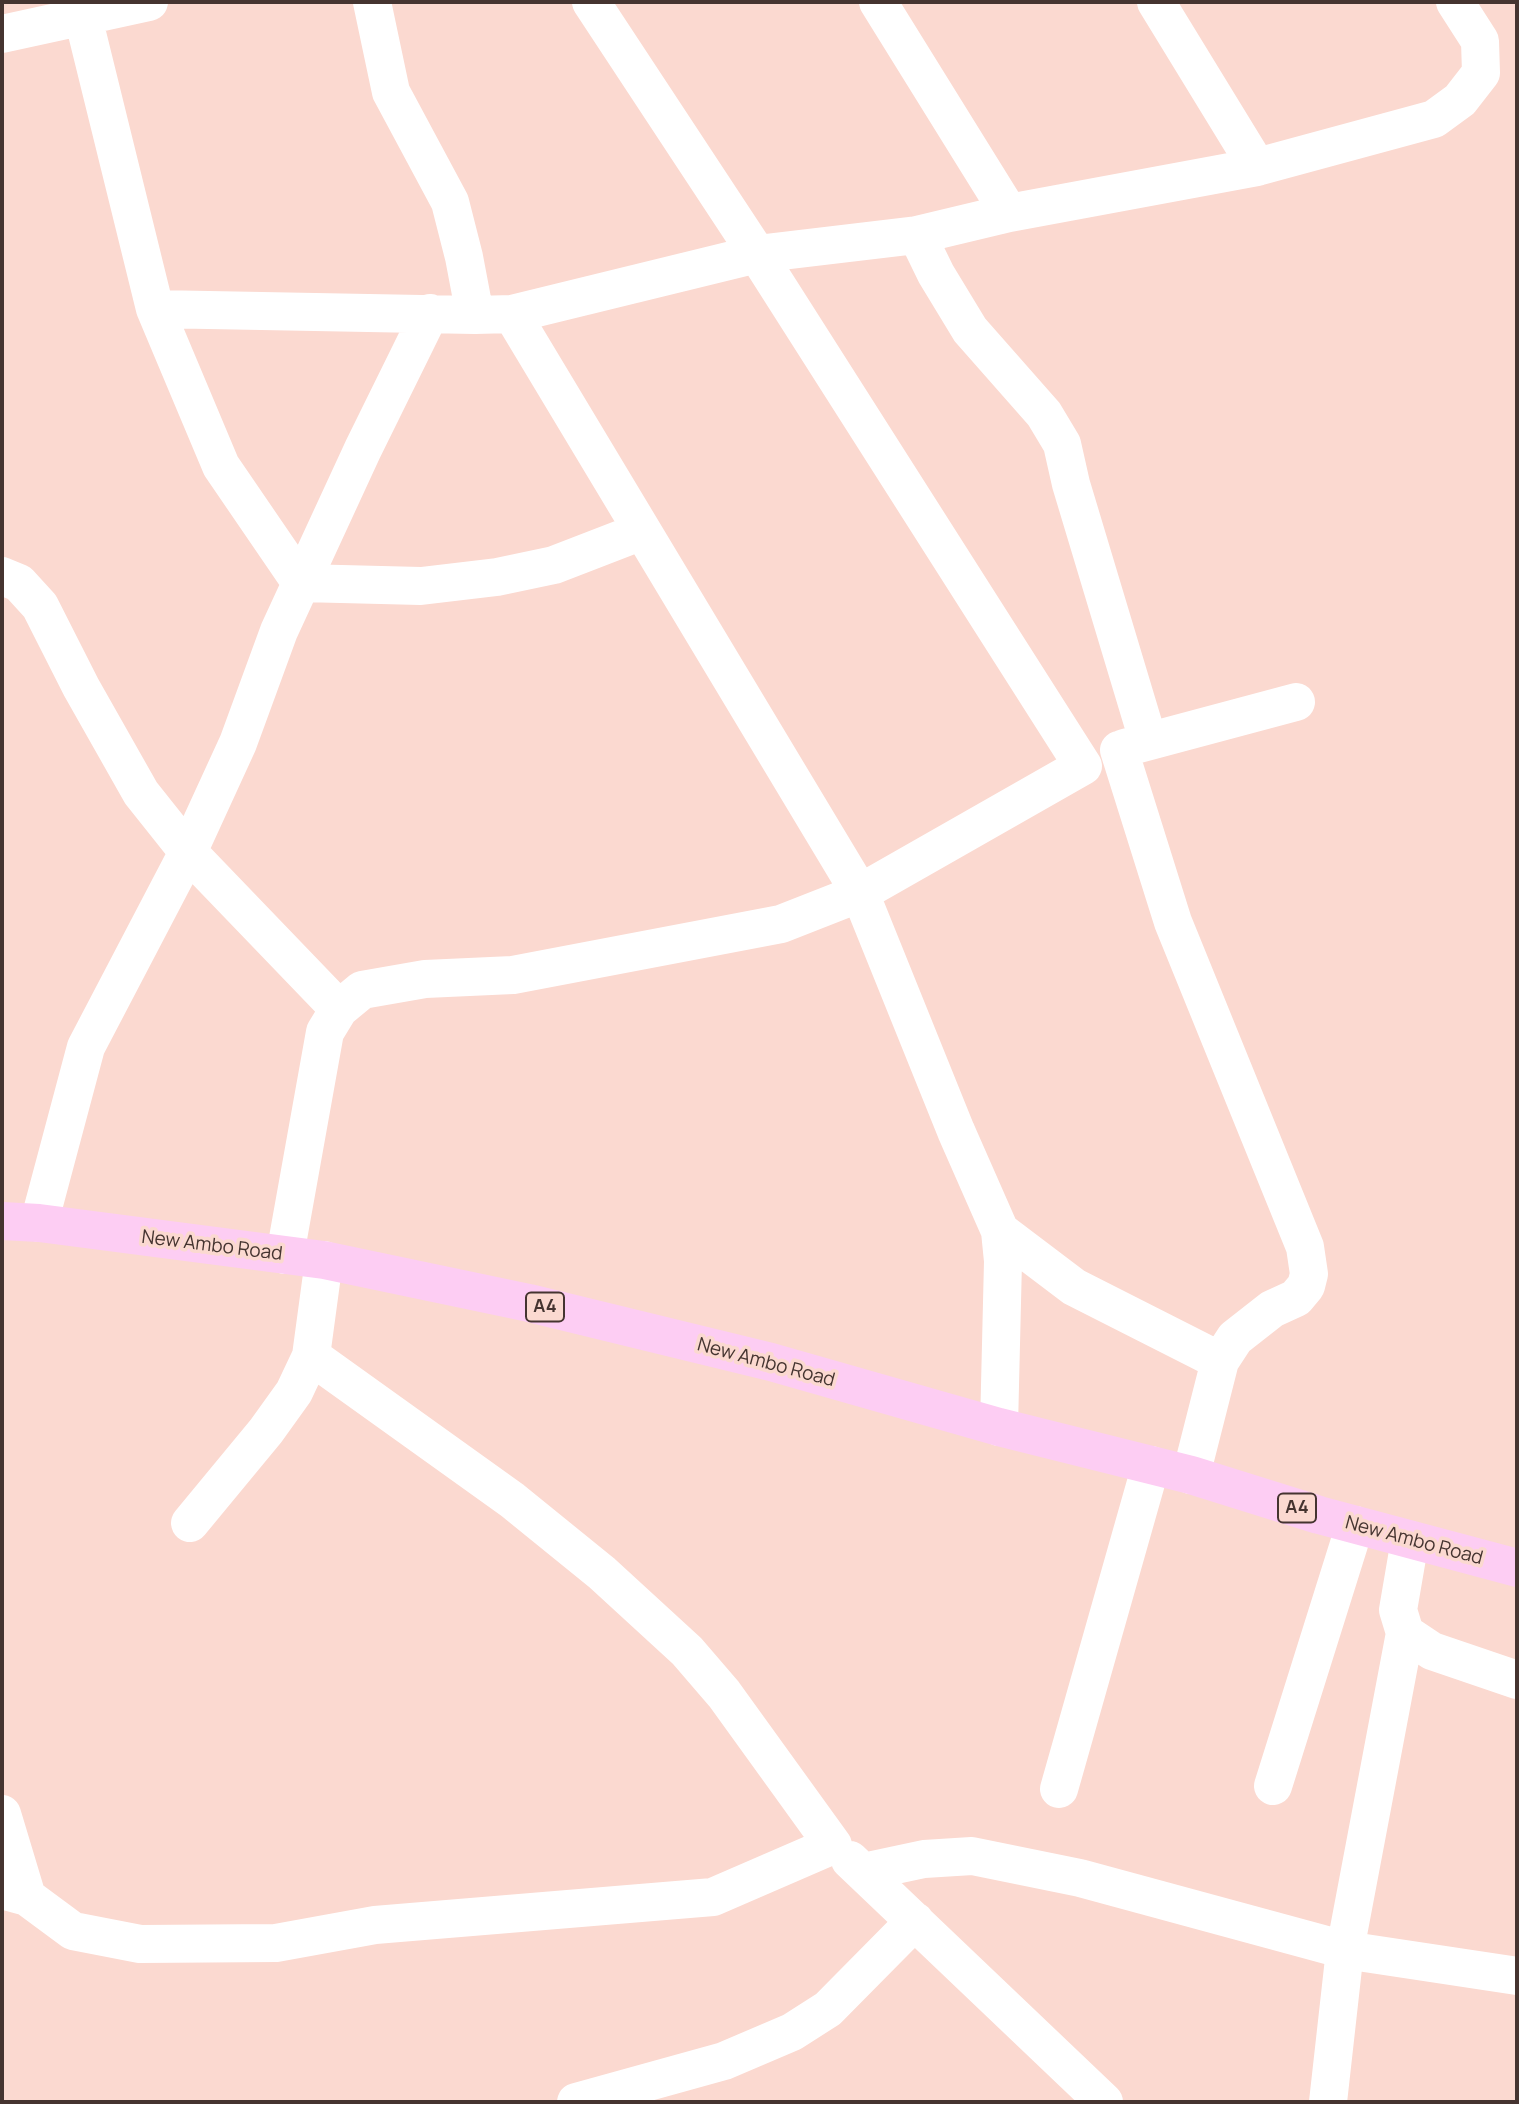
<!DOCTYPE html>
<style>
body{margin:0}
#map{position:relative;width:1519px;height:2104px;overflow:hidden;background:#fbd9d0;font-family:Manrope,sans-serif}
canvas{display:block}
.frame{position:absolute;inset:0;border:4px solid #453430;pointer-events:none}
</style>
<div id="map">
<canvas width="1519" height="2104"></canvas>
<div class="frame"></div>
</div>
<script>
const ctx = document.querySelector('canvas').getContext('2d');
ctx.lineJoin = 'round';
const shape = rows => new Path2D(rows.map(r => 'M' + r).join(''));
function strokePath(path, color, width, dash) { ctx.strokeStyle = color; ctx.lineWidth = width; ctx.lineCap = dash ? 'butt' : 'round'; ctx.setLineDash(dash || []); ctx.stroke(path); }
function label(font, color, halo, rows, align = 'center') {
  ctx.font = font + ' Manrope,sans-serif'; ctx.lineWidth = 7; ctx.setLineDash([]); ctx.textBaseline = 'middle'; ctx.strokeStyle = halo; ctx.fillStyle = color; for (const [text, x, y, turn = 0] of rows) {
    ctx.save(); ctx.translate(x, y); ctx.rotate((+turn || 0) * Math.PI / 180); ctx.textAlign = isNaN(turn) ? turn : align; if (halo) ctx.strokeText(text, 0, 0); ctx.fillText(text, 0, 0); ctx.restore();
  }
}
const minor = shape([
 [372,2,391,92,450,202,464,257,475,315],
 [878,2,1009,213],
 [1156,2,1257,167],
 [83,17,155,309,475,315,512,314],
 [2,34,149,2],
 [917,235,936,274,970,330,1044,414,1062,444,1071,484,1148,740],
 [155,309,221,466,301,583,421,586,497,577,554,565,642,531],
 [2,576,19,583,40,606,81,687,141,793,188,852,339,1009],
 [1124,748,1296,702],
 [1119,750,1173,922,1305,1247,1309,1274,1306,1286,1296,1298,1272,1309,1235,1338,1220,1361,1191,1475],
 [39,1223,86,1047,188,852,238,743,279,631,363,449,430,313],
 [1000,1231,1074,1287,1220,1361],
 [285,1255,325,1032,339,1009,362,990,425,979,513,975,781,924,860,893,1083,766,757,254,591,2],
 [999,1427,1003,1261,1000,1231,956,1131,860,893,512,314,757,254,917,235,1009,213,1257,167,1434,119,1460,100,1481,73,1480,41,1455,2],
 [190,1523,266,1431,294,1392,311,1356],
 [1405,1633,1432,1651,1517,1680],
 [1273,1786,1355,1525],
 [1059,1789,1151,1465],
 [2,1814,27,1897],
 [850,1860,1104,2102],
 [863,1872,924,1859,972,1856,1080,1878,1345,1950,1517,1976],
 [2,1890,27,1897,73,1931,140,1944,276,1943,375,1925,713,1897,833,1845,724,1694,687,1651,602,1573,512,1500,311,1356,324,1260],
 [576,2102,724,2061,792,2032,828,2009,915,1921],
 [1328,2102,1345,1950,1405,1633,1398,1610,1410,1540]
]);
const major = shape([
 [2,1221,39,1223,324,1260,529,1303,771,1362,999,1427,1191,1475,1319,1515,1517,1568]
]);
const shields = [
 [545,1307,38],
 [1297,1508,38]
];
const shieldNames = [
 ["A4",545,1307],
 ["A4",1297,1508]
];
const streetNames = [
 ["New Ambo Road",212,1246,7],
 ["New Ambo Road",766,1363,15],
 ["New Ambo Road",1414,1541,15]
];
strokePath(minor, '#fff', 38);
strokePath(major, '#fdcdf3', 38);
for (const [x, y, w] of shields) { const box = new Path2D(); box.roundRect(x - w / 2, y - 14.5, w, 29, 5); ctx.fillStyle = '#fbd9d0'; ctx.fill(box); strokePath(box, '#453430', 2); }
label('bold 18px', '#453430', null, shieldNames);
label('19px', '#453430', '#fbd9d0', streetNames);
</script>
